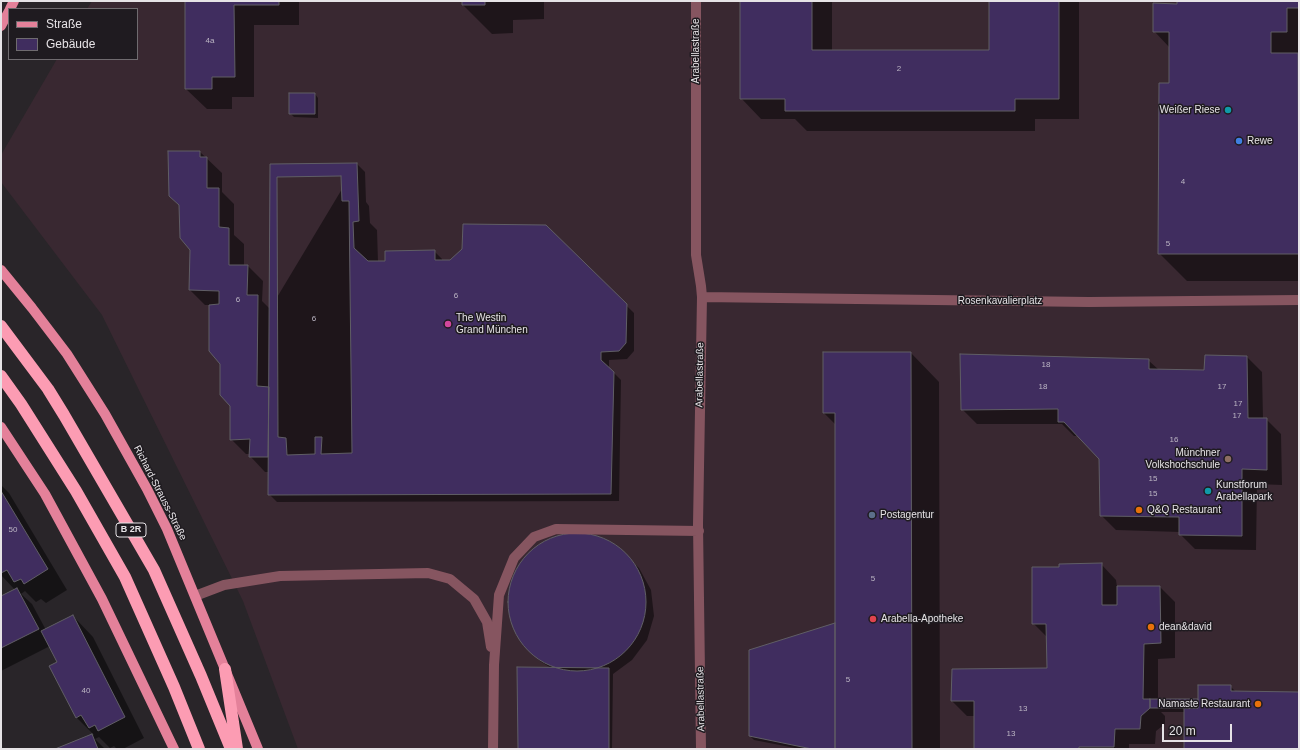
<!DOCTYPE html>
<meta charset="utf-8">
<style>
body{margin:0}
#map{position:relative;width:1300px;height:750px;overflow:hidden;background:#292529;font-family:Helvetica,sans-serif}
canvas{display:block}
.frame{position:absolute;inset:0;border:2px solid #e6e3e6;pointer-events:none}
.legend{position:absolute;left:8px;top:8px;width:130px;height:52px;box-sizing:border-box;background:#1f1b20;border:1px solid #6f6b6f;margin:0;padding:5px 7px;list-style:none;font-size:12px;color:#e6e3e6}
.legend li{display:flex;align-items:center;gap:8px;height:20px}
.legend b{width:20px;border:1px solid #6f6b6f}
.scale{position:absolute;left:1162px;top:724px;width:70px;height:18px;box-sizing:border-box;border:2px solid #e6e3e6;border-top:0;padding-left:5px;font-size:12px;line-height:14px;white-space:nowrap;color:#e6e3e6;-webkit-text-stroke:3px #1f1b20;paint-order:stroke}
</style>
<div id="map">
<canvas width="1300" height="750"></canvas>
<div class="frame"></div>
<ul class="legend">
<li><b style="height:5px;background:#e4819a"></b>Straße</li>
<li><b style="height:11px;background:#402d5f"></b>Gebäude</li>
</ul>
<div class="scale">20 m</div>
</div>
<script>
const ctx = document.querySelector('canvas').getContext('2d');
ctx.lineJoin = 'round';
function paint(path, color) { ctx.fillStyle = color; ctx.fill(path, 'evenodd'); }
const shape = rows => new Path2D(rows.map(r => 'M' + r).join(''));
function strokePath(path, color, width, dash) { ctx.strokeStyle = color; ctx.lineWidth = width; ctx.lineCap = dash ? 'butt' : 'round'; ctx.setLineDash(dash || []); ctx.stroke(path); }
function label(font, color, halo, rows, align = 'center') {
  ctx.font = font + ' Helvetica,sans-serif'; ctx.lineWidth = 3; ctx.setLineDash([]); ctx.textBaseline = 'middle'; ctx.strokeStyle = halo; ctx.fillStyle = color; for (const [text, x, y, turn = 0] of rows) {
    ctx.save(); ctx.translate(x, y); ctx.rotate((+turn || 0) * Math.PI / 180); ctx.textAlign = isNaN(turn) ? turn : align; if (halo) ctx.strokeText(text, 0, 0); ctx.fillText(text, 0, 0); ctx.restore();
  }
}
const commercial = shape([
 [92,1,1299,1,1299,749,298,749,243,601,102,315,1,182,1,155,57,59,137,59,137,9,87,9]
]);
const shadow = shape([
 [186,1,299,1,299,25,254,25,254,97,232,97,232,109,207,109,186,89],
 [463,1,544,1,544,19,513,20,513,33,492,34,463,5],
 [741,1,832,1,832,51,990,51,990,1,1079,1,1079,119,1035,119,1035,131,807,131,795,119,761,119,741,98],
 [1178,1,1299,1,1299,281,1187,281,1159,253,1170,84,1170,48,1154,31,1178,5],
 [315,94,318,98,318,118,294,117,290,113],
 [200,152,222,173,222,192,234,204,234,235,244,244,244,266,248,266,263,281,262,301,270,309,357,164,365,172,366,202,369,206,370,223,377,230,378,262,386,262,434,251,442,259,442,261,450,261,545,226,634,313,634,351,627,359,609,360,609,368,621,380,619,501,277,502,269,494,269,472,265,472,250,456,250,454,246,454,231,439,231,406,221,363,210,305,205,305,190,290,191,249,180,206,170,196],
 [911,353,939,382,940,749,800,749,754,740,750,736,836,626,836,425,824,413],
 [1247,357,1262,372,1263,419,1266,419,1281,434,1282,485,1257,484,1256,550,1195,549,1180,534,1180,532,1116,530,1101,515,1100,459,1079,436,1074,436,1062,424,977,424,962,409,1148,360,1159,370,1205,371],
 [1,485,9,493,67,590,46,603,41,599,36,602,25,591,21,594,32,604,46,630,73,616,93,637,144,738,123,749,117,749,114,746,110,748,99,737,95,739,105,749,58,749,94,735,76,717,58,662,50,646,1,671,1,597,15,590,1,575],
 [563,535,588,535,612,543,639,568,651,590,654,616,647,640,632,660,613,674,612,749,519,749,551,668,540,661,516,633,509,609,510,584,521,562,540,544],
 [1101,564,1116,580,1117,587,1160,587,1175,602,1175,658,1158,659,1158,700,1197,700,1230,686,1236,692,1299,693,1299,749,1185,749,1185,712,1161,712,1165,716,1165,724,1156,731,1155,744,1129,744,1129,749,975,749,975,716,967,716,952,701,1048,669,1047,637,1033,623,1060,568]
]);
const building = shape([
 [185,1,279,1,279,5,234,5,235,77,212,77,212,89,185,89,185,1],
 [462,1,485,1,485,5,462,5,462,1],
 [740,1,812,1,812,50,989,50,989,1,1059,1,1059,99,1015,99,1015,111,785,111,785,99,740,99,740,1],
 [1177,1,1299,1,1299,8,1287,8,1287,32,1271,32,1271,53,1298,53,1299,254,1158,254,1159,83,1169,83,1169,32,1153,32,1153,3,1177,4,1177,1],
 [289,93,315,93,315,114,289,114,289,93],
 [168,151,200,151,200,157,207,157,207,188,219,188,219,227,229,228,229,265,248,265,247,295,258,295,257,386,269,387,268,457,249,457,250,439,230,440,230,406,220,395,220,364,209,351,209,305,219,304,219,291,189,290,190,250,180,238,179,205,169,196,168,151],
 [357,163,359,221,353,222,354,248,368,261,385,261,385,251,435,250,435,260,450,260,462,249,463,224,546,225,627,304,626,343,619,351,601,352,601,360,614,372,611,494,268,495,270,164,357,163],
 [341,176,342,201,349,201,352,453,321,454,322,437,315,437,315,454,287,455,286,438,278,437,277,177,341,176],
 [823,352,911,352,912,749,835,749,835,413,823,413,823,352],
 [960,354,1149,359,1149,369,1204,370,1205,355,1247,356,1248,418,1267,418,1267,470,1242,469,1242,536,1179,535,1179,517,1100,516,1099,459,1064,422,1058,422,1058,409,961,410,960,354],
 [1,491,48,569,24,584,21,579,14,582,7,570,1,573,1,491],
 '508 602a69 69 0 1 1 138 0a69 69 0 1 1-138 0Z',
 [1102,563,1102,605,1117,605,1117,586,1160,586,1161,643,1144,644,1143,699,1150,699,1150,708,1141,716,1140,729,1115,729,1114,747,1079,747,1079,749,974,749,974,701,951,701,952,669,1047,668,1046,624,1032,624,1032,567,1059,567,1059,564,1102,563],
 [17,588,39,629,1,648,1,596,17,588],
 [73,615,125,717,98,731,95,725,89,728,81,715,76,718,49,666,57,662,41,631,73,615],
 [835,623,835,749,812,749,749,736,749,650,835,623],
 [517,667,609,668,609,749,518,749,517,667],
 [1198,685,1231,685,1231,691,1299,692,1299,749,1184,749,1184,708,1198,708,1198,685],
 [1150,699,1198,699,1198,708,1150,708,1150,699],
 [92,734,98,749,55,749,92,734]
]);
const minor = shape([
 [696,1,696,255,701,286,702,297,698,524,701,749],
 [702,297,1089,302,1299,300],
 [195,596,224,585,280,576,428,573,450,579,474,599,487,622,491,647],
 [493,749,494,665,499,595,514,558,534,537,556,529,699,531]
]);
const major = shape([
 [10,9,14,1],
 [1,26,9,11],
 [1,270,32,308,67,354,105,414,147,489,167,529,258,749],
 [1,427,45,494,102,599,174,749]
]);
const highway = shape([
 [1,326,48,389,64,415,154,570,201,676,231,749],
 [1,376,21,404,76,491,125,577,174,687,199,749],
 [225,669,237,749]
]);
const markers = [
 [1228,110,4,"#0f9aa8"],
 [1239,141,4,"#3f7fe0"],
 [448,324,4,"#d1479c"],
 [1228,459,4,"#8d6e63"],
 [1208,491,4,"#0f9aa8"],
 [1139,510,4,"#e8710a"],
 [872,515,4,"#5c6f8a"],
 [873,619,4,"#e0444e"],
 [1151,627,4,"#e8710a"],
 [1258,704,4,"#e8710a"]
];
const numberNames = [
 ["4a",210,41],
 ["2",899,69],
 ["4",1183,182],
 ["5",1168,244],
 ["6",456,296],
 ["6",238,300],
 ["6",314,319],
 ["18",1046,365],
 ["18",1043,387],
 ["17",1222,387],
 ["17",1238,404],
 ["17",1237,416],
 ["16",1174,440],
 ["15",1153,479],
 ["15",1153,494],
 ["50",13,530],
 ["5",873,579],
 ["5",848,680],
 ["40",86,691],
 ["13",1023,709],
 ["13",1011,734]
];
const shields = [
 [131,530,30]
];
const shieldNames = [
 ["B 2R",131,530]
];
const streetNames = [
 ["Arabellastraße",696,51,-90],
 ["Rosenkavalierplatz",1000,301],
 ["Arabellastraße",700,375,-89],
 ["Richard-Strauss-Straße",160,493,63],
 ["Arabellastraße",701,699,-91]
];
const poiNames = [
 ["Weißer Riese",1220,110,"right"],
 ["Rewe",1247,141],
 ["The Westin",456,318],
 ["Grand München",456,330],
 ["Münchner",1220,453,"right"],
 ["Volkshochschule",1220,465,"right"],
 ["Kunstforum",1216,485],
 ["Arabellapark",1216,497],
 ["Q&Q Restaurant",1147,510],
 ["Postagentur",880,515],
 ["Arabella-Apotheke",881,619],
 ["dean&david",1159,627],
 ["Namaste Restaurant",1250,704,"right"]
];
paint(commercial, '#392831');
paint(shadow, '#0007');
paint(building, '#402d5f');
strokePath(building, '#605e65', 1);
strokePath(minor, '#865560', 10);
strokePath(major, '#e4819a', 10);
strokePath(highway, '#fc9cb3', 12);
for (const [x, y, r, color] of markers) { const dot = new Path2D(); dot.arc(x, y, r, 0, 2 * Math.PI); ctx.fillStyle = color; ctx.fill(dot); strokePath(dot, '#1f1b20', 1.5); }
label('8px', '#bcb6c4', null, numberNames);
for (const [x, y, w] of shields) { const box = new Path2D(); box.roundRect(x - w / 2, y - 7, w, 14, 3); ctx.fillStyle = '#1f1b20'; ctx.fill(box); strokePath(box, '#e6e3e6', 1); }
label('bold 9px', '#e6e3e6', null, shieldNames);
label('10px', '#e6e3e6', '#1f1b20', streetNames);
label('10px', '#e6e3e6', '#1f1b20', poiNames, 'left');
</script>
